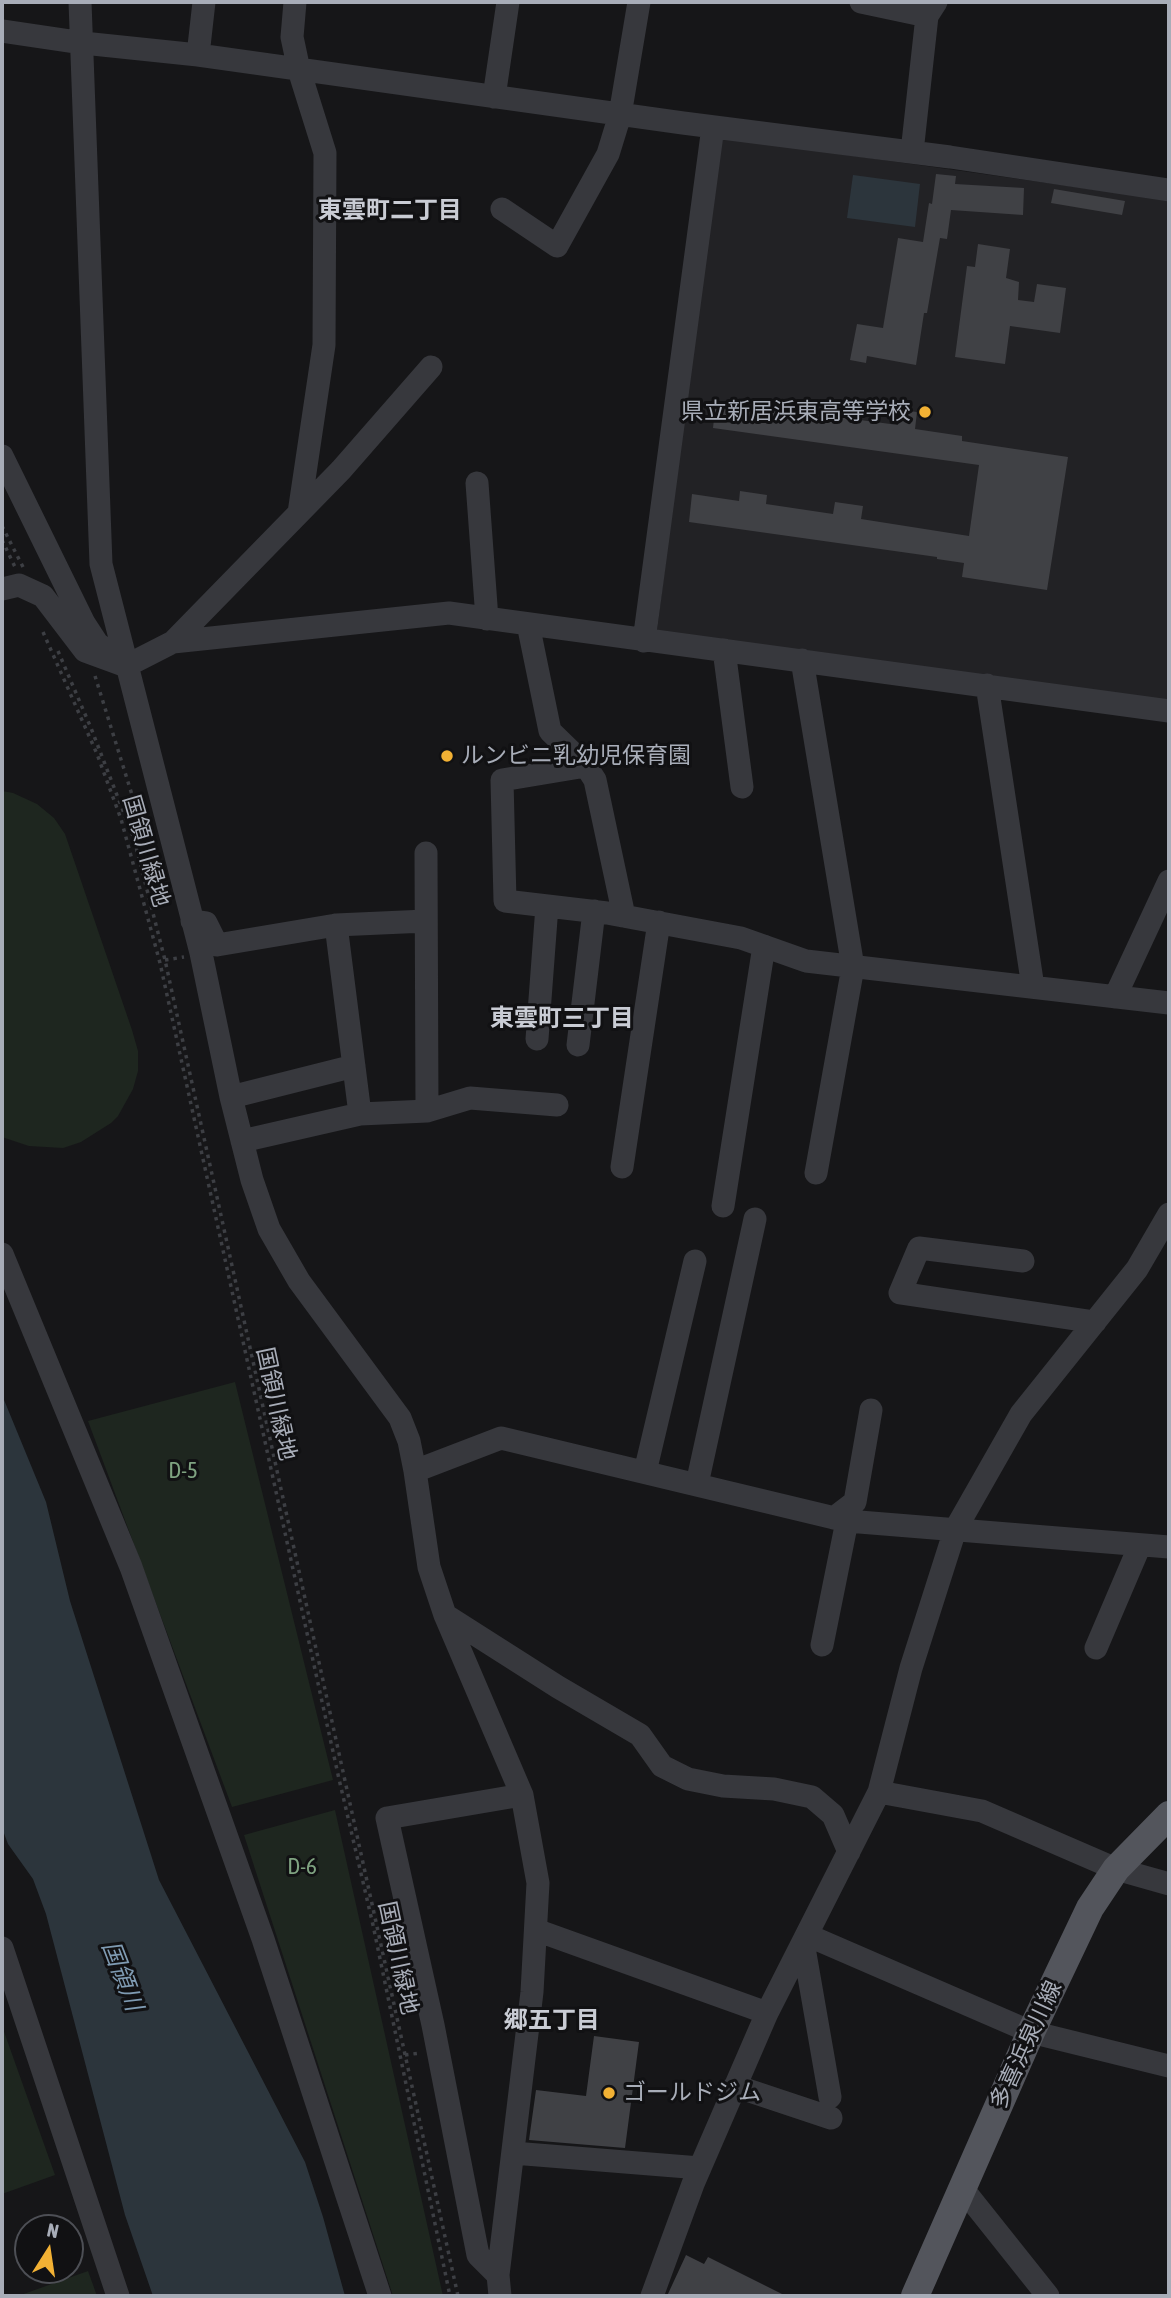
<!DOCTYPE html>
<meta charset="utf-8">
<style>
body{margin:0}
#map{position:relative;width:1171px;height:2298px;overflow:hidden;background:#161618;font-family:"Asap Condensed",sans-serif}
canvas{display:block}
.frame{position:absolute;inset:0;border:4px solid #a8adb8;pointer-events:none}
.north{position:absolute;left:14px;top:2214px;width:70px;height:70px;box-sizing:border-box;background:#111113;border:2px solid #4d4f55;border-radius:50%;rotate:12deg;font-size:19px;font-weight:700;line-height:28px;text-align:center;color:#a8adb8}
.north::after{content:'';display:block;margin:auto;width:24px;height:32px;background:#f2b134;clip-path:polygon(50% 0,100% 100%,50% 72%,0 100%)}
</style>
<div id="map">
<canvas width="1171" height="2298"></canvas>
<div class="frame"></div>
<div class="north">N</div>
</div>
<script>
const ctx = document.querySelector('canvas').getContext('2d');
ctx.lineJoin = 'round';
function paint(path, color) { ctx.fillStyle = color; ctx.fill(path, 'evenodd'); }
const shape = rows => new Path2D(rows.map(r => 'M' + r).join(''));
function strokePath(path, color, width, dash) { ctx.strokeStyle = color; ctx.lineWidth = width; ctx.lineCap = dash ? 'butt' : 'round'; ctx.setLineDash(dash || []); ctx.stroke(path); }
function label(font, color, halo, rows, align = 'center') {
  ctx.font = font + ' "Asap Condensed","Noto Sans JP",sans-serif'; ctx.lineWidth = 6; ctx.setLineDash([]); ctx.textBaseline = 'middle'; ctx.strokeStyle = halo; ctx.fillStyle = color; for (const [text, x, y, turn = 0] of rows) {
    ctx.save(); ctx.translate(x, y); ctx.rotate((+turn || 0) * Math.PI / 180); ctx.textAlign = isNaN(turn) ? turn : align; if (halo) ctx.strokeText(text, 0, 0); ctx.fillText(text, 0, 0); ctx.restore();
  }
}
const built = shape([
 [726,138,1169,200,1169,701,657,631,717,142]
]);
const green = shape([
 [2,791,13,793,37,804,54,818,65,834,132,1030,138,1051,138,1071,133,1089,118,1116,111,1123,81,1142,63,1148,29,1146,2,1137],
 [235,1382,333,1780,232,1807,88,1421],
 [335,1810,443,2296,393,2296,244,1835],
 [2,2026,55,2175,2,2194],
 [88,2271,97,2296,18,2296]
]);
const water = shape([
 [853,175,920,184,915,227,847,218],
 [2,1395,46,1502,70,1601,159,1880,305,2162,323,2217,345,2296,153,2296,125,2215,46,1914,33,1879,8,1844,2,1828]
]);
const building = shape([
 [936,174,956,176,955,184,1024,188,1023,215,951,210,947,239,940,238,927,313,924,313,916,365,867,356,866,363,850,360,857,324,883,328,898,238,923,242,929,203,932,204],
 [1054,189,1125,201,1122,215,1051,203],
 [978,244,1010,249,1006,278,1019,282,1018,300,1034,302,1037,284,1066,288,1060,333,1010,326,1005,364,955,357,967,266,975,267],
 [716,401,898,425,900,410,917,412,915,429,962,436,962,441,1068,457,1047,590,962,577,964,563,937,559,937,557,689,522,692,494,739,501,740,491,767,495,766,504,833,514,835,502,863,506,861,519,969,536,979,465,713,428],
 [594,2036,639,2042,625,2148,529,2140,536,2090,586,2096],
 [686,2255,704,2264,708,2257,786,2296,667,2296]
]);
const path = shape([
 [2,526,23,567],
 [2,540,15,567],
 [43,632,97,754,121,819,160,963,339,1779,373,1925,450,2296],
 [58,651,91,728,134,839,165,960,458,2296],
 [95,676,133,798,136,822,134,837],
 [165,960,184,957],
 [405,2055,420,2053]
]);
const minor = shape([
 [80,2,101,564,201,953,231,1097,252,1180,269,1229,299,1281,400,1418,409,1441,415,1471,429,1567,445,1615,522,1795,538,1883,532,1992,498,2275,500,2296],
 [295,2,292,37,299,70,325,153,324,345,299,513],
 [861,2,927,16],
 [2,31,83,43,198,55,683,123,950,157,1169,190],
 [198,55,204,2],
 [494,97,508,2],
 [912,152,927,16,936,2],
 [502,209,557,246,608,154,620,115,639,2],
 [2,456,84,623,97,643,110,653],
 [477,483,487,619],
 [2,589,19,585,43,596,85,651,126,666,173,642,449,613,1169,711],
 [528,624,550,731,586,766,502,780,505,901,607,913,741,938,806,961,1169,1003],
 [644,641,713,127],
 [173,642,341,470,431,367],
 [724,650,742,787],
 [802,660,853,967,816,1173],
 [987,685,1033,987],
 [586,766,595,780,624,916],
 [426,853,427,1111,470,1098,557,1105],
 [192,921,206,923,217,945,336,925,426,921],
 [336,925,360,1114],
 [1115,997,1169,881],
 [537,1039,547,906],
 [578,1045,594,911],
 [231,1097,354,1066],
 [242,1141,360,1114,427,1111],
 [622,1167,659,922],
 [723,1206,764,946],
 [1169,1214,1137,1269,1021,1414,955,1530,911,1668,879,1792,982,1811,1116,1869,1169,1884],
 [2,1254,131,1567,263,1939,380,2296],
 [1023,1261,919,1248,900,1293,1095,1322],
 [415,1471,501,1438,847,1521,1169,1547],
 [645,1472,695,1261],
 [697,1484,755,1219],
 [834,1518,855,1502,871,1410],
 [445,1615,558,1687,640,1735,662,1766,688,1779,723,1786,774,1789,812,1797,833,1815,849,1852],
 [822,1645,847,1521],
 [1096,1648,1140,1545],
 [536,1930,767,2013],
 [807,1935,1031,2032,1169,2066],
 [803,1942,830,2097],
 [2,1948,118,2296],
 [735,2086,831,2118],
 [513,2153,700,2168],
 [962,2188,1048,2296],
 [498,2275,478,2255,433,2025,387,1818,522,1795],
 [652,2296,693,2184,767,2013,879,1792]
]);
const major = shape([
 [915,2296,1031,2032,1090,1908,1116,1869,1169,1815]
]);
const markers = [
 [925,412,7,"#f2b134"],
 [447,756,7,"#f2b134"],
 [609,2093,7,"#f2b134"]
];
const poiNames = [
 ["県立新居浜東高等学校",911,412,"right"],
 ["ルンビニ乳幼児保育園",461,756],
 ["ゴールドジム",623,2093]
];
const streetNames = [
 ["国領川緑地",146,851,74],
 ["国領川緑地",276,1404,78],
 ["国領川緑地",398,1958,78],
 ["多喜浜泉川線",1026,2045,-65]
];
const parkNames = [
 ["D-5",183,1471],
 ["D-6",302,1867]
];
const neighbourhoodNames = [
 ["東雲町二丁目",390,210],
 ["東雲町三丁目",562,1018],
 ["郷五丁目",552,2020]
];
const waterNames = [
 ["国領川",122,1976,69]
];
paint(built, '#222225');
paint(green, '#1e261f');
paint(water, '#2c353c');
paint(building, '#404145');
strokePath(path, '#3d3f44', 3.5, [3.5, 5]);
strokePath(minor, '#37383d', 23);
strokePath(major, '#53555c', 28);
for (const [x, y, r, color] of markers) { const dot = new Path2D(); dot.arc(x, y, r, 0, 2 * Math.PI); ctx.fillStyle = color; ctx.fill(dot); strokePath(dot, '#111113', 2.5); }
label('23px', '#a8adb8', '#111113', poiNames, 'left');
label('23px', '#a8adb8', '#111113', streetNames);
label('23px', '#7fa381', '#111113', parkNames);
label('bold 24px', '#c9ccd4', '#111113', neighbourhoodNames);
label('italic 24px', '#7f9bb3', '#111113', waterNames);
</script>
